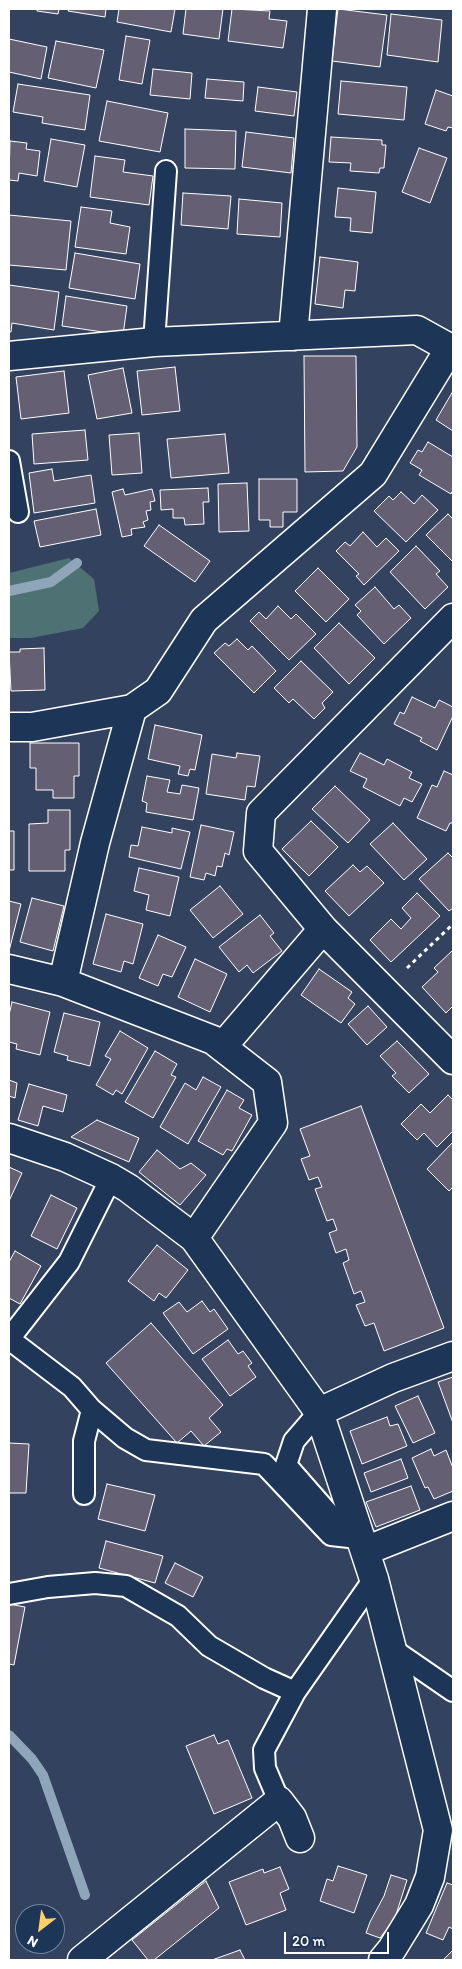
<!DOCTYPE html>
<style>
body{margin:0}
#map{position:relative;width:462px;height:1969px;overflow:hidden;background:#32425f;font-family:Itim,sans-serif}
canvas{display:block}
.frame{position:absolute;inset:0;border:10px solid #fff;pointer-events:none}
.north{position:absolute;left:15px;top:1904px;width:50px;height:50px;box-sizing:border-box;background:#1d3557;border:1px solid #77869a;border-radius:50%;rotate:210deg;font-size:14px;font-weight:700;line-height:20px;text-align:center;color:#fff}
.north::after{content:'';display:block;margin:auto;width:18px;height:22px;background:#ffd166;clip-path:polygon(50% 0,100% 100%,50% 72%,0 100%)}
.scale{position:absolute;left:284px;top:1932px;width:105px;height:22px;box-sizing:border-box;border:2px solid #fff;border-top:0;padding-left:6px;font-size:15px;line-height:18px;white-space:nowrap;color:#fff;-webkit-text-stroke:4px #1d3557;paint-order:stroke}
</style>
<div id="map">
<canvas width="462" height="1969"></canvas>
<div class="frame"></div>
<div class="north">N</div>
<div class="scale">20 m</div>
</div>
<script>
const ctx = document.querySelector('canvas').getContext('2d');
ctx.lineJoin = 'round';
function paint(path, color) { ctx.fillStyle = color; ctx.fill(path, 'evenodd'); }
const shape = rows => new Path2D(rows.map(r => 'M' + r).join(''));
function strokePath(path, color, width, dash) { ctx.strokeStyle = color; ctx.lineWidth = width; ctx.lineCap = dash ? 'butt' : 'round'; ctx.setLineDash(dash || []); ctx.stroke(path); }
const green = shape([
 [69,558,94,579,99,611,83,628,31,638,9,638,9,573]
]);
const stream = shape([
 [9,591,51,582,77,563],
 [9,1735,32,1759,43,1775,85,1895]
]);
const building = shape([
 [37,9,59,9,58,14,37,11,37,9],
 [69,9,106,9,105,17,68,11,69,9],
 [119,9,175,9,171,32,117,22,119,9],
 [186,9,223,9,219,39,183,34,186,9],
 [232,9,270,11,269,19,287,21,283,48,228,41,232,9],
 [338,9,387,15,380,67,332,61,338,9],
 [391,14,442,20,438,62,387,55,391,14],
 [126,36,150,40,142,84,119,80,126,36],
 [9,39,47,47,41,79,9,72,9,39],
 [56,41,104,50,96,88,48,78,56,41],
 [153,69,192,73,190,99,150,95,153,69],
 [207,79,244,82,243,101,205,98,207,79],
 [341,81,407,87,404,120,338,114,341,81],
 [18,84,90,95,85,130,42,123,43,117,13,112,18,84],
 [258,87,297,92,294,116,255,111,258,87],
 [436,90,453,96,453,128,448,127,446,131,425,124,436,90],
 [107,101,168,113,160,152,99,141,107,101],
 [185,129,236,131,235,169,185,168,185,129],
 [246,132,294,138,291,173,242,167,246,132],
 [331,137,382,140,382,145,386,145,384,168,380,168,379,173,350,171,351,163,329,162,331,137],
 [51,139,85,145,77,187,44,181,51,139],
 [10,141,27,143,26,149,40,151,37,176,19,173,18,181,9,180,10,141],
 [419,148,447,158,430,203,402,192,419,148],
 [95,156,125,160,123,172,153,176,149,205,90,197,95,156],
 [338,188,376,192,372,233,350,231,351,218,335,217,338,188],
 [183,193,231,196,228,229,181,225,183,193],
 [239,199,282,203,280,237,237,234,239,199],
 [81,207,112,211,110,223,130,227,126,254,75,247,81,207],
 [9,215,71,221,66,270,9,265,9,215],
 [75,253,140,264,135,299,69,288,75,253],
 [320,257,358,262,355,291,345,290,343,308,315,304,320,257],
 [9,285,59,292,54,330,12,323,11,332,9,332,9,285],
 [66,296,127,306,123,335,62,326,66,296],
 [304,356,356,356,357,447,343,471,305,472,304,356],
 [175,367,180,411,142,415,137,371,175,367],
 [123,368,132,413,97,419,88,375,123,368],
 [64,371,69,413,21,419,16,377,64,371],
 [453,391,453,431,436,420,453,391],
 [85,430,88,460,34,464,32,434,85,430],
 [139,433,142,473,112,475,109,435,139,433],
 [225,434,229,473,171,478,167,439,225,434],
 [428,442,453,457,453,490,451,494,419,475,422,470,410,463,418,450,422,452,428,442],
 [52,469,54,481,91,475,95,503,34,513,29,473,52,469],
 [259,479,297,479,297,512,283,512,283,527,270,527,270,520,259,520,259,479],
 [247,483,249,531,219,532,218,484,247,483],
 [208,488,209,502,203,502,204,524,185,525,184,518,173,518,173,509,161,510,160,490,208,488],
 [123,489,125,495,152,489,155,501,150,502,151,510,146,511,148,520,143,522,145,527,131,529,132,535,122,537,112,492,123,489],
 [401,492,414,504,422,495,438,510,406,542,374,511,389,496,393,500,401,492],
 [96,509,101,535,40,547,34,521,96,509],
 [448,514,453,519,453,562,426,535,448,514],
 [159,525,210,561,195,582,144,546,159,525],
 [363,532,377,547,386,538,399,551,364,585,356,576,359,574,336,551,345,542,350,546,363,532],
 [416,546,440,571,436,574,448,587,425,609,390,572,416,546],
 [318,568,349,599,326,622,295,591,318,568],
 [375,587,394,609,399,605,411,618,384,644,357,615,361,611,355,605,375,587],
 [278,606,291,619,296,614,316,634,289,660,250,621,259,612,266,619,278,606],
 [339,623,375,658,349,684,314,648,339,623],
 [237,639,248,650,252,646,276,671,254,693,214,653,225,643,229,646,237,639],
 [44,648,45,690,11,691,9,652,20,652,20,649,44,648],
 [301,661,333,692,322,703,325,708,314,719,293,699,289,703,274,688,301,661],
 [412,697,435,708,439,700,453,707,453,716,437,750,420,741,422,738,394,724,400,712,404,714,412,697],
 [155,725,202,735,195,770,190,769,188,776,178,774,180,766,148,759,155,725],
 [30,743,79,743,79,776,74,776,74,798,53,798,53,790,36,790,36,768,30,768,30,743],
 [237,753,260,756,255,787,247,786,245,800,206,794,212,754,236,758,237,753],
 [360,753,384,765,387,759,412,772,409,778,422,784,412,802,404,798,400,806,363,787,367,779,350,771,360,753],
 [444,771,453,775,453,823,450,823,446,831,417,818,432,785,437,787,444,771],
 [147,776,170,780,167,792,180,794,182,785,199,788,193,820,146,812,147,803,142,801,147,776],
 [335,786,370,820,348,843,312,809,335,786],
 [48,810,70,810,70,850,65,850,65,871,29,871,29,824,48,823,48,810],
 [311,821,338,847,309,876,282,849,311,821],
 [393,823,427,859,404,880,370,844,393,823],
 [201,825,234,832,229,855,225,853,222,867,217,866,215,876,206,873,204,880,190,877,201,825],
 [142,827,172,833,172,828,190,832,181,869,129,857,131,845,138,846,142,827],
 [9,831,14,831,14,870,9,870,9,831],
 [448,853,453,858,453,908,449,911,419,879,448,853],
 [353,865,360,872,367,866,384,883,349,916,325,891,353,865],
 [139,868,179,877,170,916,146,910,149,895,134,891,139,868],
 [220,886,243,914,213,938,190,910,220,886],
 [417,893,440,916,391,962,370,940,391,919,401,929,411,918,402,908,417,893],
 [32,898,64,906,53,951,20,942,32,898],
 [9,901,21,904,9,951,9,901],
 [106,914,143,924,133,964,124,961,121,972,93,964,106,914],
 [260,915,274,933,270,936,282,951,253,973,247,965,239,972,219,947,260,915],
 [158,935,186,947,172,977,163,974,158,986,139,978,158,935],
 [453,950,453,1006,446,1013,422,987,438,972,434,968,453,950],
 [195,959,227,974,210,1012,178,997,195,959],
 [319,969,352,992,348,998,355,1004,341,1023,301,995,319,969],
 [12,1002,50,1012,40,1055,16,1049,17,1044,9,1042,9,1015,12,1002],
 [368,1006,387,1027,367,1045,348,1024,368,1006],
 [64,1013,100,1022,90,1066,67,1060,68,1056,54,1052,64,1013],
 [120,1031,148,1048,122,1094,116,1090,113,1095,96,1085,111,1059,105,1056,120,1031],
 [397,1041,429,1074,409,1093,392,1076,396,1073,380,1056,397,1041],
 [155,1051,177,1064,171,1075,176,1077,153,1118,125,1102,155,1051],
 [203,1077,221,1087,188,1144,160,1127,185,1083,196,1090,203,1077],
 [9,1080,17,1083,15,1098,9,1096,9,1080],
 [29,1084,67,1095,63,1112,43,1106,38,1126,18,1120,29,1084],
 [227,1090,244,1100,239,1108,252,1115,232,1151,227,1149,223,1155,198,1141,227,1090],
 [448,1095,453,1100,453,1131,437,1147,424,1133,417,1140,401,1124,421,1104,430,1113,448,1095],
 [361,1106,444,1328,384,1351,374,1323,365,1326,356,1305,365,1302,361,1291,354,1294,343,1263,349,1260,346,1249,336,1253,329,1233,337,1230,333,1219,327,1221,315,1189,322,1187,318,1177,309,1180,301,1159,310,1156,300,1129,361,1106],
 [97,1120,139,1138,129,1162,71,1137,97,1120],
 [453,1142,453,1187,449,1191,427,1169,453,1142],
 [157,1150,180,1169,191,1163,206,1175,180,1205,139,1172,157,1150],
 [9,1167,22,1173,9,1201,9,1167],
 [51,1195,77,1208,57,1249,31,1236,51,1195],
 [157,1245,188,1270,166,1298,159,1293,154,1301,128,1281,157,1245],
 [15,1251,41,1266,20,1304,9,1298,9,1262,15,1251],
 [202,1301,210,1312,214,1309,228,1329,193,1354,163,1313,179,1302,187,1312,202,1301],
 [151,1323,223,1405,209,1418,221,1432,204,1446,191,1431,177,1443,106,1363,151,1323],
 [228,1340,238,1354,243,1351,252,1363,248,1366,256,1377,230,1396,202,1359,228,1340],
 [453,1377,453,1423,438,1382,453,1377],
 [418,1396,435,1433,413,1443,395,1406,418,1396],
 [387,1417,390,1426,398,1424,407,1446,362,1464,350,1431,387,1417],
 [9,1443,29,1444,26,1493,9,1493,9,1443],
 [431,1449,434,1456,446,1450,453,1468,453,1491,434,1499,428,1487,425,1488,412,1458,431,1449],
 [401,1459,408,1478,371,1492,364,1473,401,1459],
 [107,1484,155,1495,145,1531,98,1519,107,1484],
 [411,1486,420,1510,376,1527,366,1502,411,1486],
 [106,1541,163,1556,155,1583,99,1568,106,1541],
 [175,1563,203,1577,193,1597,165,1583,175,1563],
 [9,1604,25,1607,14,1665,9,1664,9,1604],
 [214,1735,218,1744,228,1740,252,1798,214,1814,186,1746,214,1735],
 [338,1866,367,1875,354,1913,320,1901,327,1879,333,1881,338,1866],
 [280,1867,289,1889,280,1893,286,1910,246,1925,229,1882,263,1869,264,1873,280,1867],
 [391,1875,407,1880,395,1918,380,1938,366,1933,370,1922,384,1896,391,1875],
 [206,1881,219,1908,154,1960,148,1960,132,1940,206,1881],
 [447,1883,453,1885,453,1929,449,1927,443,1940,426,1933,447,1883],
 [240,1950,245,1960,212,1960,240,1950],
 [453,1950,453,1960,443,1960,453,1950]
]);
const path = shape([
 [407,968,453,924]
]);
const lane = shape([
 [154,342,166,171],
 [9,461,18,512],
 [111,1178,69,1262,9,1339,72,1387,92,1410,125,1438,146,1450,264,1464,331,1535,349,1537],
 [319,1412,294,1441,286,1465,335,1521],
 [84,1494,84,1441,92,1410],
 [9,1594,48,1587,95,1583,126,1586,178,1616,209,1646,264,1678,295,1692],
 [392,1649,453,1691],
 [279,1801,265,1768,264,1750,295,1692,374,1579]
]);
const street = shape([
 [293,336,322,9],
 [9,356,154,342,417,330,453,350],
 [453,618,261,813,258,851,323,929,453,1060],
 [9,727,32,727,132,709],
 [9,969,63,982,213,1040,267,1082,273,1123,194,1238],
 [63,982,95,843,132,709,158,691,204,620,373,474,450,348],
 [222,1047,323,929],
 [9,1138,65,1157,111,1178,128,1188,194,1238,319,1412,374,1579,438,1830,430,1877,419,1905,392,1949,383,1960],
 [319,1412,393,1378,453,1356],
 [365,1551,453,1516],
 [82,1960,279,1801,292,1818,300,1838]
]);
paint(green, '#4e7274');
strokePath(stream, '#8fa6ba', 10);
paint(building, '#645f72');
strokePath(building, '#fff', 1);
strokePath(lane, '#fff', 24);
strokePath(street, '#fff', 31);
strokePath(path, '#fff', 3, [4, 4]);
strokePath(lane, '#1d3557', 20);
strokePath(street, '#1d3557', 28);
</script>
